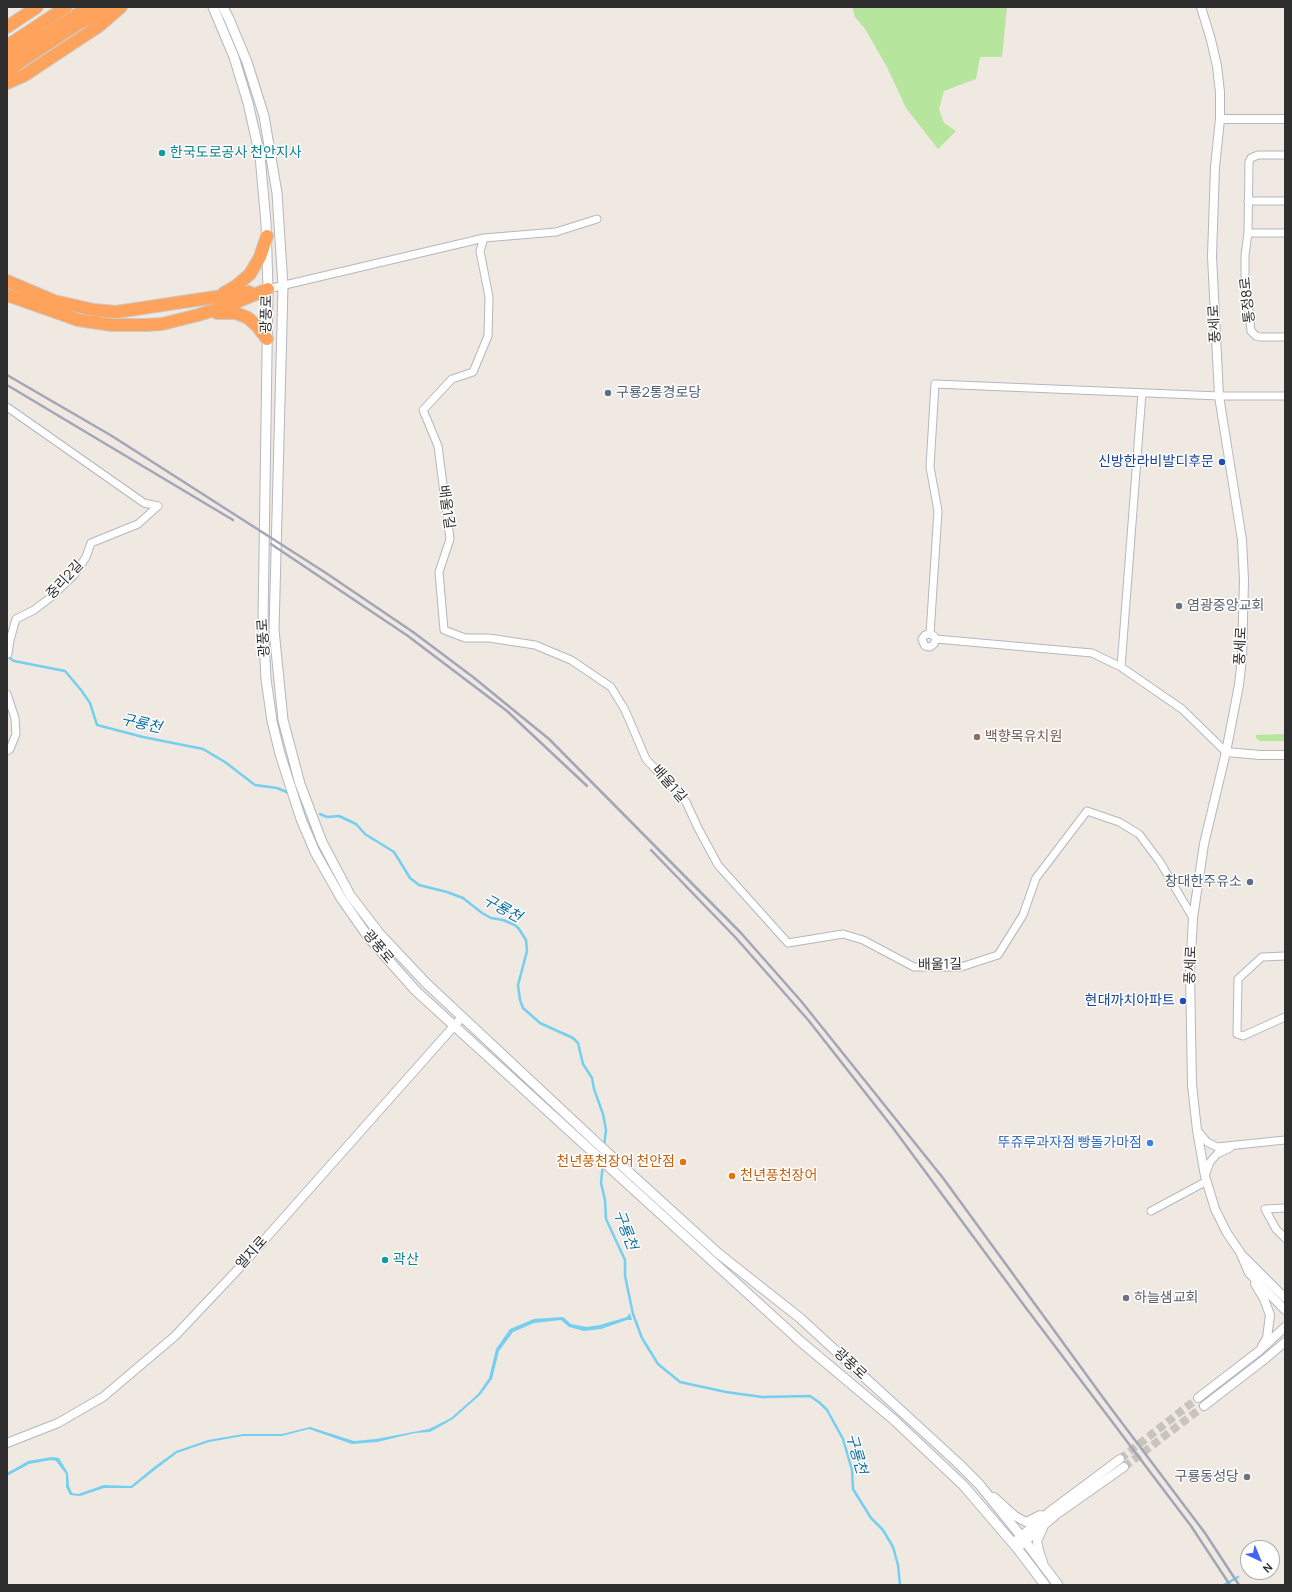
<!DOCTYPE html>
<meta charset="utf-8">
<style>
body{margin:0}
#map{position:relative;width:1292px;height:1592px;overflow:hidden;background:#efe9e1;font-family:Manrope,sans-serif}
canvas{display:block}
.frame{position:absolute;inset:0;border:8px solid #2e2e2e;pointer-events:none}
.north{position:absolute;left:1240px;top:1540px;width:40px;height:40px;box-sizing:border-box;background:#fff;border:1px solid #ababab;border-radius:50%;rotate:136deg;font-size:11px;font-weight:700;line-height:16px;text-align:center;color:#2e2e2e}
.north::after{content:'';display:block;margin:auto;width:14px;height:18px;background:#4264fb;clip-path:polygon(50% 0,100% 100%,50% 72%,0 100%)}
</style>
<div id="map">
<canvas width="1292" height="1592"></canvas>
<div class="frame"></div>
<div class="north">N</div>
</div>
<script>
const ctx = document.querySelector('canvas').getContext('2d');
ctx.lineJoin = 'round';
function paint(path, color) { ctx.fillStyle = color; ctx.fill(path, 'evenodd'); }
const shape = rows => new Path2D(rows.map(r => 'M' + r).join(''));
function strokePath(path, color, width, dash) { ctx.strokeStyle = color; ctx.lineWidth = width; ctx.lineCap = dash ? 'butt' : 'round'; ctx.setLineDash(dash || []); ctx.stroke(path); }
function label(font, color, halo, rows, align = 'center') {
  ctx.font = font + ' Manrope,"Noto Sans KR",sans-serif'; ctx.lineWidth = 3; ctx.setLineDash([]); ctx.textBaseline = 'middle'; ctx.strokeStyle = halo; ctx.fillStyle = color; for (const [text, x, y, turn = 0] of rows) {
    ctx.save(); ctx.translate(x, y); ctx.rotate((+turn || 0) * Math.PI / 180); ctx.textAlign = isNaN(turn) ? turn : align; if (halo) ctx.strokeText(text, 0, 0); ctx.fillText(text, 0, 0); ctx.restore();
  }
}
const green = shape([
 [852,7,1007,7,1002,57,980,57,976,79,944,91,939,109,944,123,956,131,938,149,906,108,887,67,865,29,855,17],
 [1285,734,1285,741,1260,741,1256,738,1256,735]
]);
const water = shape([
 [630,1313,632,1320,627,1320,601,1329,584,1331,569,1327,561,1320,534,1323,513,1332,499,1351,492,1379,480,1395,453,1419,430,1432,415,1433,377,1442,352,1444,309,1429,282,1436,243,1436,209,1442,177,1453,156,1469,132,1488,104,1488,80,1496,70,1495,66,1487,66,1474,56,1461,51,1460,29,1464,7,1476,7,1473,28,1461,52,1457,59,1458,68,1473,69,1486,72,1493,78,1494,104,1485,131,1486,154,1467,176,1451,208,1440,243,1434,282,1434,310,1427,354,1441,376,1439,429,1429,451,1418,478,1394,489,1378,496,1349,510,1329,534,1319,563,1317,571,1324,586,1327,600,1325,627,1317]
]);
const stream = shape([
 [7,656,14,661,65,671,81,690,90,703,97,725,143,737,203,749,225,762,255,785,277,788,289,793],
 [320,814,327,817,339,816,356,824,365,834,394,852,410,878,419,885,447,892,463,898,482,913,491,918,503,920,515,925,519,929,526,940,527,951,518,985,520,1000,523,1008,540,1023,573,1038,578,1043,583,1064,592,1078,594,1089,603,1114,606,1130,604,1146],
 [603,1164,601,1183,605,1200,606,1219,625,1260,625,1276,633,1314,642,1338,658,1364,680,1382,726,1392,762,1397,810,1396,820,1403,827,1410,843,1439,852,1470,853,1489,871,1518,883,1530,893,1547,898,1565,900,1585],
 [1224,1585,1238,1577]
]);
const tertiaryTunnel = shape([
 [1120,1459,1198,1398],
 [1124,1467,1204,1406]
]);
const minor = shape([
 [1285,155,1258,155,1251,158,1249,162,1248,233,1245,255,1245,275,1251,331,1256,336,1260,337,1285,337],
 [1248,201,1285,201],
 [597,219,556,232,484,238,480,251,489,297,488,336,473,372,452,379,423,410,438,446,450,539,439,572,444,630,465,638,489,638,535,645,571,660,611,687,625,710,646,759,686,802,698,828,718,865,788,943,843,934,863,940,914,967,961,967,998,955,1023,915,1036,878,1087,811,1119,822,1139,834,1160,862,1193,918],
 [1248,233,1285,233],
 [268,289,484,238],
 [7,407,144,503,158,506],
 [930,634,938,511,930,467,935,384,1219,396,1285,396],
 [936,639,934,644,930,647,925,646,923,642,922,639,925,635,930,634,934,636,936,639,1092,653,1121,667,1182,709,1226,752],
 [8,654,10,640,16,619,34,610,51,597,74,575,86,557,91,543,138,524,158,506],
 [1121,667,1142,393],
 [7,694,15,718,16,734,10,749,7,751],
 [1285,956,1262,957,1238,979,1237,1034,1243,1036,1285,1017],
 [1197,1130,1207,1142,1217,1147,1285,1140],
 [1205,1176,1210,1162,1217,1154,1230,1148],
 [1285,1208,1265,1209,1276,1229,1285,1238],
 [1151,1211,1207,1181]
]);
const tertiary = shape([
 [1201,7,1211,40,1217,66,1220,92,1220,119,1215,167,1212,256,1219,396,1242,540,1244,580,1242,658,1239,685,1226,752,1204,844,1193,918,1190,973,1192,1085,1197,1130,1205,1176,1215,1209,1227,1233,1240,1252,1249,1273,1285,1310],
 [1220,119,1285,119],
 [1226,752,1260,755,1285,755],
 [1243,1256,1285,1298],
 [1255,1284,1264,1299,1270,1315,1267,1338,1262,1346],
 [1198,1398,1259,1351,1285,1327],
 [1204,1406,1265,1359,1285,1342],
 [7,1443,58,1423,103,1397,175,1336,242,1265,462,1017],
 [994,1497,1015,1516,1026,1522,1040,1515],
 [1043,1528,1037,1541,1040,1554,1043,1562],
 [1013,1543,1049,1512,1120,1459],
 [1021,1545,1056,1515,1124,1467]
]);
const secondary = shape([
 [213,7,234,57,248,103,260,156,266,223,268,289,263,622,266,679,272,721,280,754,301,819,315,852,341,898,369,938,416,991,800,1341,893,1419,963,1485,1017,1548,1045,1585],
 [223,7,229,19,247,62,264,116,277,193,283,286,274,630,283,720,300,784,322,842,350,895,379,933,426,983,598,1144,719,1254,800,1318,958,1463,979,1484,1025,1541,1058,1585]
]);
const motorway = shape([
 [7,27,37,7],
 [7,46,66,7],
 [7,60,89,7],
 [7,72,23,60,76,25,112,7],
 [7,83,25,75,58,53,99,26,121,7],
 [7,281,54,301,94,310,116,312,249,292],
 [224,293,236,286,250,274,260,257,267,236],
 [7,295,78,320,112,325,146,325,162,324,198,315,227,306,268,289],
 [217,313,236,313,248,318,257,326,267,339]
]);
const rail = shape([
 [7,375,112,436,326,573,413,632,473,677,549,739,741,933,801,1001,943,1178,1107,1403,1205,1533,1239,1585],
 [7,385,233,520],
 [271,544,408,636,507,711,587,786],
 [651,850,736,938,809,1021,893,1128,1026,1308,1191,1526,1230,1585]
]);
const markers = [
 [162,153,4,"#0f9aa8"],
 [608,393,4,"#5c6f8a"],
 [1222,462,4,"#1a4fb4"],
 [1179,606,4,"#6b7280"],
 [977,737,4,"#8d6e63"],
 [1250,882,4,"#5c6f8a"],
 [1183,1001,4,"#1a4fb4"],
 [1150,1143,4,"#3f7fe0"],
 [683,1162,4,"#e8710a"],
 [732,1176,4,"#e8710a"],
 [385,1260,4,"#0f9aa8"],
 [1126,1298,4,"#6b7280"],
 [1247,1477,4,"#6b7280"]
];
const cultureNames = [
 ["한국도로공사 천안지사",170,153],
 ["곽산",393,1260]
];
const streetNames = [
 ["통정8로",1248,300,-96],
 ["광풍로",267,314,-89],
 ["풍세로",1215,324,-93],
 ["배울1길",446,507,82],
 ["중리2길",65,580,-47],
 ["광풍로",264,638,-93],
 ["풍세로",1241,646,-87],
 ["배울1길",669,784,49],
 ["광풍로",378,947,50],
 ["배울1길",940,965,-1],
 ["풍세로",1191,965,-88],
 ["엘지로",252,1253,-48],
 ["광풍로",850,1364,43]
];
const serviceNames = [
 ["구룡2통경로당",616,393],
 ["창대한주유소",1242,882,"right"]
];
const transitNames = [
 ["신방한라비발디후문",1214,462],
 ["현대까치아파트",1175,1001]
];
const worshipNames = [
 ["염광중앙교회",1187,606],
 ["하늘샘교회",1134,1298],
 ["구룡동성당",1239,1477,"right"]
];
const educationNames = [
 ["백향목유치원",985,737]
];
const shopNames = [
 ["뚜쥬루과자점 빵돌가마점",1142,1143]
];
const foodNames = [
 ["천년풍천장어 천안점",675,1162],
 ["천년풍천장어",740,1176,"left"]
];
const waterNames = [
 ["구룡천",141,724,13],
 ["구룡천",502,909,29],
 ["구룡천",625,1230,69],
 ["구룡천",856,1454,74]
];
paint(green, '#b6e59e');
paint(water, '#75cff0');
strokePath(stream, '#75cff0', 2.5);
strokePath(tertiaryTunnel, '#c8c4bd', 8, [8, 4]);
strokePath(minor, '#b4b7c1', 9);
strokePath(tertiary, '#b4b7c1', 10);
strokePath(secondary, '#b4b7c1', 11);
strokePath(motorway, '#c9c9c9', 14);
strokePath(minor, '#fff', 7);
strokePath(tertiary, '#fff', 8);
strokePath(secondary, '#fff', 9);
strokePath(motorway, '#ffa35c', 12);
strokePath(rail, '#a3a6b8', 2.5);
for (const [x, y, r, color] of markers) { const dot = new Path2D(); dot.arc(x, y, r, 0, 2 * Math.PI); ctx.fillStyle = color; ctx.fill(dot); strokePath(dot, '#fff', 1.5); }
label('14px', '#0d838f', '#fff', cultureNames, 'left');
label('14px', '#2e2e2e', '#fff', streetNames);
label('14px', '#4e5e75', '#fff', serviceNames, 'left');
label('14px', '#164399', '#fff', transitNames, 'right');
label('14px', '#5b616d', '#fff', worshipNames, 'left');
label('14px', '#785e54', '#fff', educationNames, 'left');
label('14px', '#366cbe', '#fff', shopNames, 'right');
label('14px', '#c56008', '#fff', foodNames, 'right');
label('italic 15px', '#0d6fa3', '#fff', waterNames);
</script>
